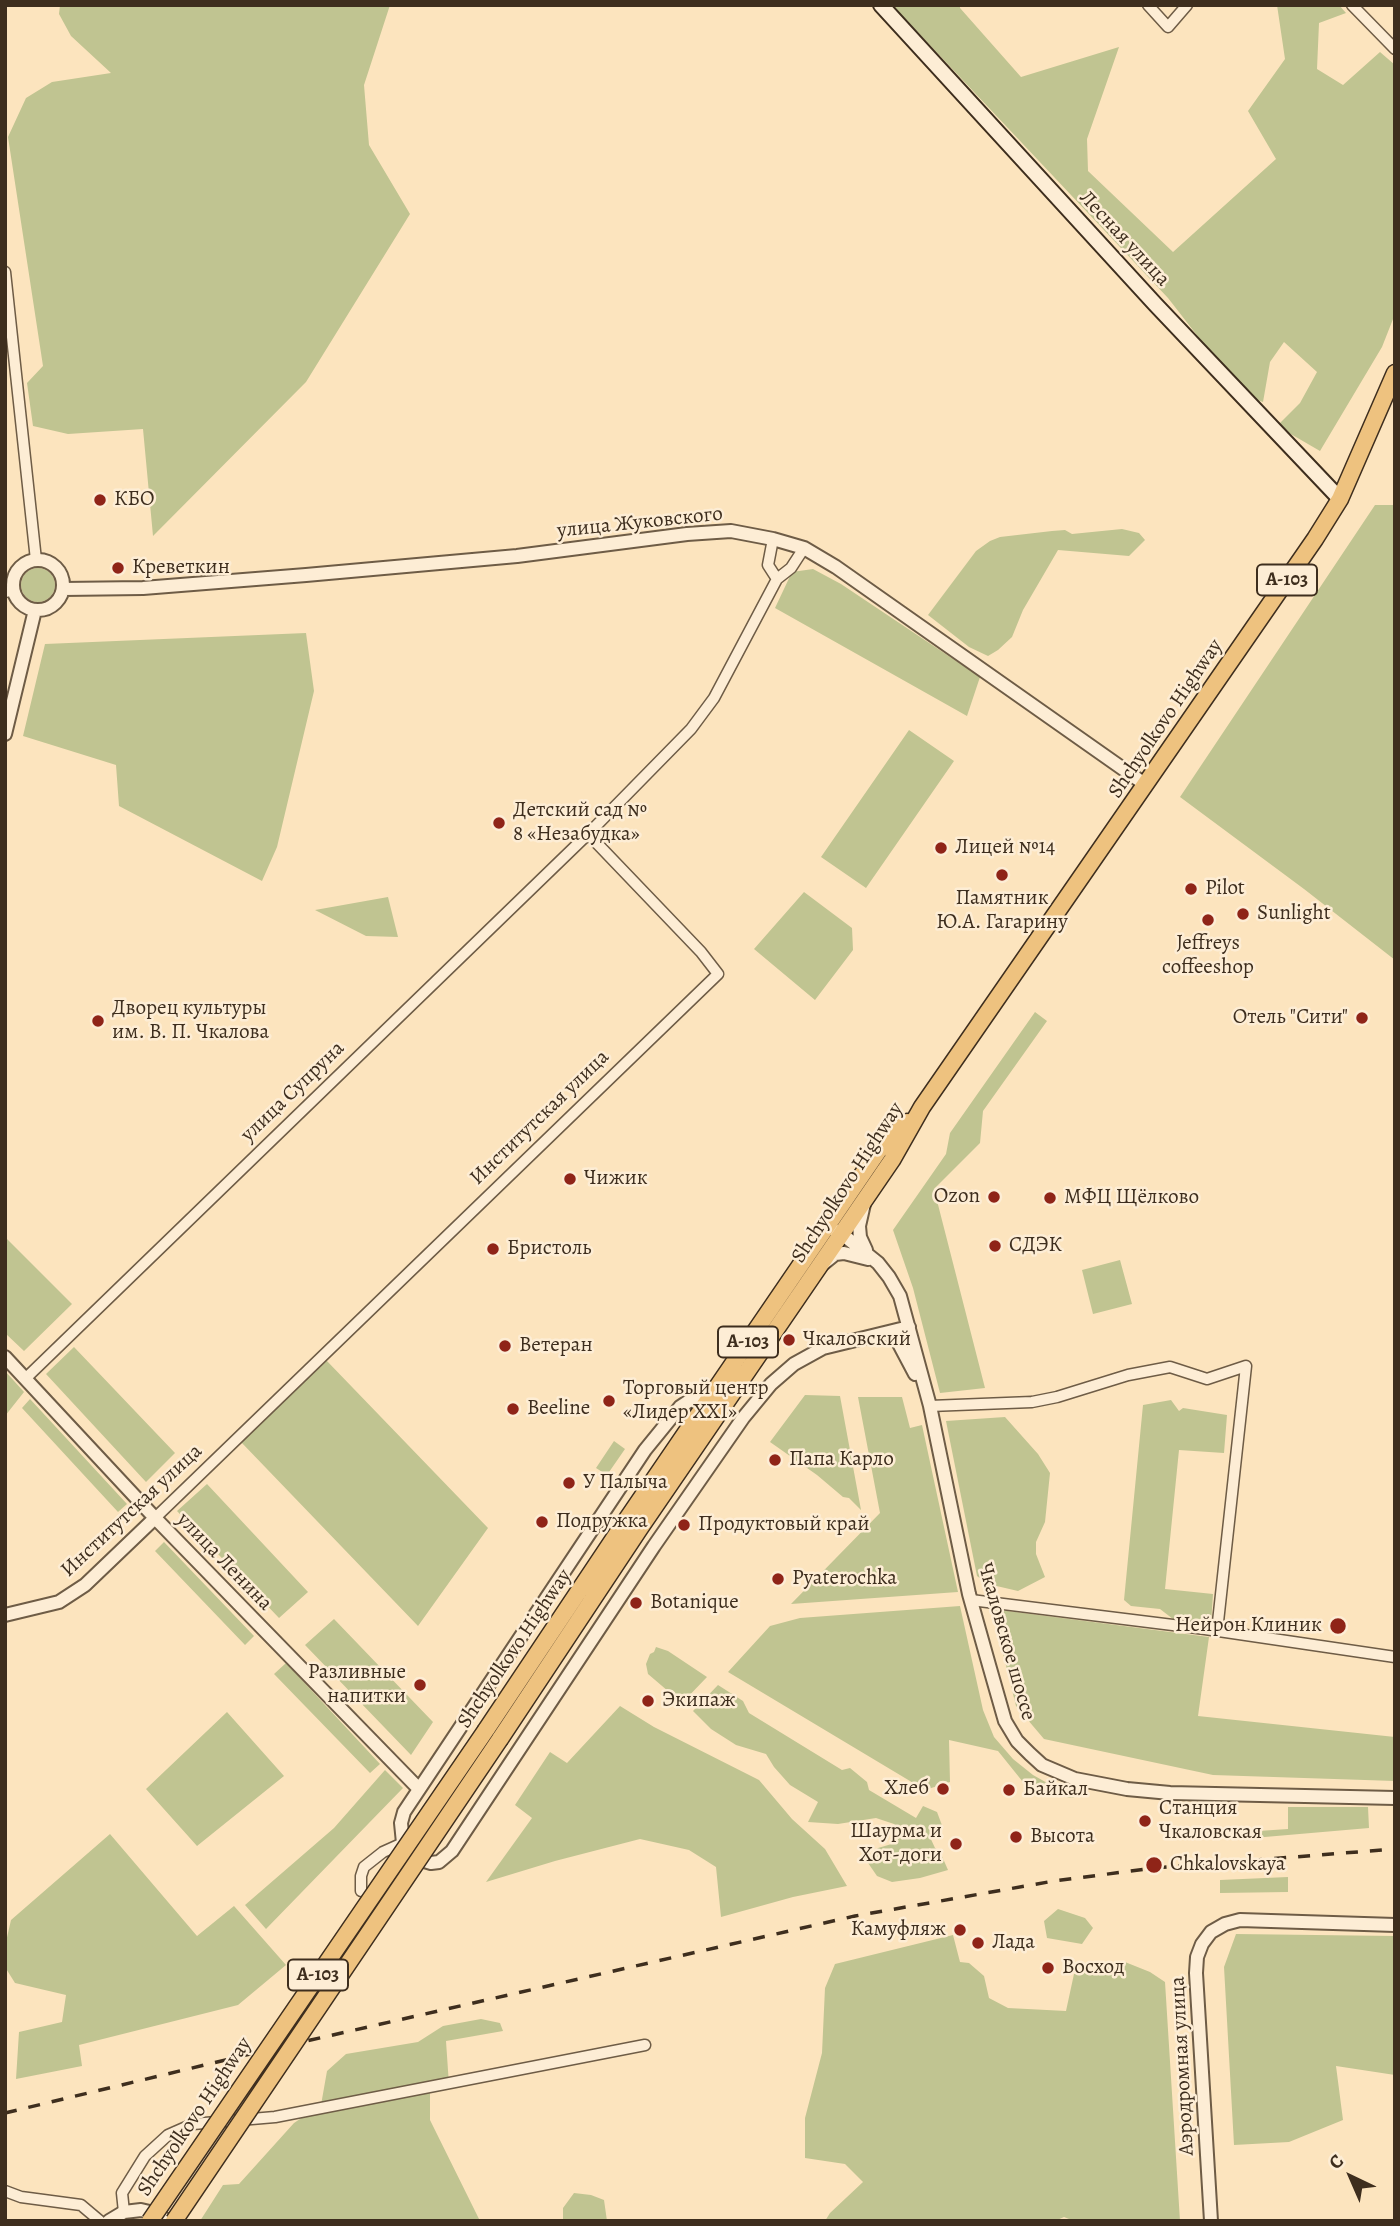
<!DOCTYPE html>
<meta charset="utf-8">
<style>
body{margin:0}
#map{position:relative;width:1400px;height:2226px;overflow:hidden;background:#fce4be;font-family:Alegreya,serif}
canvas{display:block}
.frame{position:absolute;inset:0;border:7px solid #3e2e1e;pointer-events:none}
.north{position:absolute;left:1316px;top:2142px;width:70px;height:70px;-webkit-text-stroke:5px #fdedd5;paint-order:stroke;rotate:316deg;font-size:19px;font-weight:700;line-height:28px;text-align:center;color:#3e2e1e}
.north::after{content:'';display:block;margin:auto;width:24px;height:32px;background:#3e2e1e;clip-path:polygon(50% 0,100% 100%,50% 72%,0 100%)}
</style>
<div id="map">
<canvas width="1400" height="2226"></canvas>
<div class="frame"></div>
<div class="north">С</div>
</div>
<script>
const ctx = document.querySelector('canvas').getContext('2d');
ctx.lineJoin = 'round';
function paint(path, color) { ctx.fillStyle = color; ctx.fill(path, 'evenodd'); }
const shape = rows => new Path2D(rows.map(r => 'M' + r).join(''));
function strokePath(path, color, width, dash) { ctx.strokeStyle = color; ctx.lineWidth = width; ctx.lineCap = dash ? 'butt' : 'round'; ctx.setLineDash(dash || []); ctx.stroke(path); }
function label(font, color, halo, rows, align = 'center') {
  ctx.font = font + ' Alegreya,serif'; ctx.lineWidth = 5; ctx.setLineDash([]); ctx.textBaseline = 'middle'; ctx.strokeStyle = halo; ctx.fillStyle = color; for (const [text, x, y, turn = 0] of rows) {
    ctx.save(); ctx.translate(x, y); ctx.rotate((+turn || 0) * Math.PI / 180); ctx.textAlign = isNaN(turn) ? turn : align; if (halo) ctx.strokeText(text, 0, 0); ctx.fillText(text, 0, 0); ctx.restore();
  }
}
const green = shape([
 [60,5,390,5,364,85,369,145,410,214,306,382,153,536,143,429,68,434,33,426,27,383,43,366,8,137,26,98,52,82,111,73,71,36,59,14],
 [892,5,960,5,960,8,1021,77,1119,47,1087,139,1088,171,1173,252,1276,159,1248,111,1285,59,1277,5,1339,5,1346,13,1319,23,1317,69,1343,85,1380,52,1395,65,1395,314,1382,347,1320,451,1277,426,1300,403,1317,372,1284,342,1270,362,1263,402,1254,399,1224,370,1168,298],
 [1375,505,1395,505,1395,960,1304,889,1180,797],
 [1122,529,1139,533,1145,540,1129,556,1058,550,1023,610,1012,637,998,650,988,656,969,647,928,615,976,551,990,541,1000,537,1052,531,1065,530,1072,534],
 '21 585a17 17 0 1 1 34 0a17 17 0 1 1-34 0Z',
 [813,569,841,584,980,677,967,716,775,608,792,572],
 [306,633,314,691,277,847,262,881,119,806,116,765,23,736,45,644],
 [909,730,954,761,866,888,821,857],
 [804,892,852,928,853,950,815,1000,754,949],
 [388,897,398,937,366,936,315,910],
 [1035,1012,1047,1021,983,1111,980,1143,934,1189,985,1388,940,1393,913,1288,893,1230,946,1154,950,1133],
 [5,1237,72,1304,24,1351,5,1333],
 [1120,1260,1132,1304,1093,1314,1082,1270],
 [74,1347,175,1453,146,1482,46,1374],
 [326,1360,488,1528,418,1626,241,1442],
 [5,1371,24,1392,5,1416],
 [805,1395,840,1396,861,1510,849,1498,843,1497,817,1475,770,1442],
 [858,1397,902,1397,910,1428,922,1425,958,1592,791,1604,880,1513],
 [30,1399,127,1504,118,1512,22,1408],
 [1171,1400,1179,1411,1183,1408,1227,1415,1224,1453,1179,1450,1165,1589,1213,1594,1211,1624,1173,1619,1160,1609,1131,1606,1124,1600,1143,1405],
 [1005,1417,1038,1454,1050,1473,1045,1522,1036,1542,1036,1554,1045,1577,1018,1591,988,1584,977,1576,946,1421],
 [614,1441,625,1449,607,1475,596,1468],
 [207,1484,308,1592,279,1618,177,1511],
 [164,1542,254,1636,245,1645,155,1551],
 [960,1606,983,1710,994,1737,1013,1759,1033,1775,1074,1798,1039,1794,1027,1787,998,1751,949,1740,950,1782,925,1790,728,1672,770,1626,800,1618],
 [992,1609,1209,1637,1198,1716,1395,1737,1395,1781,1213,1775,1044,1739,1016,1706],
 [334,1619,433,1722,411,1755,305,1645],
 [656,1647,668,1651,707,1677,682,1703,648,1674,646,1664,650,1654,654,1652],
 [286,1663,380,1764,370,1773,274,1674],
 [718,1685,743,1701,749,1713,842,1770,850,1768,867,1782,869,1790,916,1818,923,1806,937,1812,943,1828,929,1835,935,1848,941,1854,948,1870,920,1878,892,1882,877,1876,866,1860,878,1848,895,1843,900,1834,894,1824,876,1818,838,1824,808,1822,818,1802,790,1785,774,1767,766,1754,736,1745,711,1729,693,1711],
 [620,1706,654,1727,759,1780,792,1819,825,1849,847,1886,793,1897,721,1917,716,1867,689,1850,640,1839,555,1861,486,1882,532,1818,515,1805,550,1752,567,1763],
 [227,1712,284,1776,197,1846,146,1789],
 [385,1770,403,1788,266,1929,245,1905,334,1828],
 [1288,1807,1368,1807,1369,1828,1230,1840,1229,1833,1288,1829],
 [110,1834,197,1936,234,1906,286,1965,238,2005,79,2045,82,2066,16,2079,19,2032,62,2022,66,1995,15,1983,5,1967,5,1946,11,1920],
 [1288,1877,1288,1892,1220,1893,1220,1880],
 [1058,1909,1085,1918,1093,1928,1082,1944,1047,1938,1044,1921],
 [1236,1934,1395,1936,1395,2075,1336,2066,1343,2120,1289,2142,1234,2145,1224,1967],
 [953,1935,960,1962,969,1963,984,1976,989,1998,1008,2008,1066,2011,1074,1974,1125,1962,1150,1972,1165,1982,1180,2221,1074,2221,1064,2217,1055,2221,825,2221,830,2213,863,2182,845,2164,805,2158,805,2118,822,2053,825,1988,835,1964],
 [481,2019,500,2023,503,2031,446,2041,449,2085,430,2089,430,2120,480,2221,200,2221,223,2185,239,2184,294,2123,321,2105,327,2071,346,2054,418,2042,443,2026],
 [574,2193,591,2195,604,2200,607,2221,563,2221,563,2208]
]);
const minor = shape([
 [1148,5,1168,27,1187,5],
 [1352,5,1395,49],
 [5,272,36,560],
 [773,539,768,565,777,579],
 [5,592,14,590],
 [26,1378,588,834,691,729,714,698,777,579,791,568,804,548],
 [930,1406,1032,1402,1057,1397,1128,1375,1170,1367,1207,1379,1246,1366,1217,1631],
 [155,1518,718,974,701,952,588,834],
 [971,1600,1205,1629,1395,1657],
 [361,1891,361,1876,364,1867,383,1852,403,1843],
 [5,2191,21,2197,81,2205,100,2221],
 [124,2212,122,2193,145,2156,168,2135,193,2124,275,2117,645,2045]
]);
const tertiary = shape([
 '13 585a25 25 0 1 1 50 0a25 25 0 1 1-50 0Z',
 [63,589,143,588,306,575,517,556,687,534,731,531,773,539,804,548,836,567,1146,785],
 [5,734,35,610],
 [864,1204,859,1226,860,1237,866,1250],
 [834,1230,842,1234,878,1263,889,1277,900,1296,930,1406,969,1594,989,1665,1005,1721,1017,1741,1030,1754,1042,1765,1075,1779,1127,1789,1170,1793,1395,1798],
 [824,1263,835,1254,844,1253,868,1259],
 [883,1334,890,1335,897,1340,915,1374],
 [5,1357,155,1518,419,1789],
 [710,1397,692,1399,680,1407,645,1450,404,1812,401,1823,403,1843,406,1849,418,1859,431,1863,439,1862,452,1851,654,1546,743,1418,771,1384,794,1364,823,1348,909,1327],
 [5,1615,59,1602,85,1585,155,1518],
 [109,2221,124,2212,141,2210,158,2214,167,2221],
 [1211,2221,1196,1973,1197,1957,1202,1944,1211,1932,1225,1924,1240,1920,1395,1925]
]);
const secondary = shape([
 [881,5,1155,304,1340,499]
]);
const primary = shape([
 [486,1730,627,1519,879,1150,907,1122],
 [500,1739,640,1528,892,1160,922,1107,1315,539,1340,499,1395,373]
]);
const rail = shape([
 [5,2113,267,2050,855,1916,1054,1881,1154,1868,1395,1849]
]);
const primaryBridge = shape([
 [150,2221,486,1730],
 [174,2221,500,1739]
]);
const markers = [
 [100,500,7,"#8f2418"],
 [118,568,7,"#8f2418"],
 [499,823,7,"#8f2418"],
 [941,848,7,"#8f2418"],
 [1002,875,7,"#8f2418"],
 [1191,889,7,"#8f2418"],
 [1243,914,7,"#8f2418"],
 [1208,920,7,"#8f2418"],
 [1362,1018,7,"#8f2418"],
 [98,1021,7,"#8f2418"],
 [570,1179,7,"#8f2418"],
 [994,1197,7,"#8f2418"],
 [1050,1198,7,"#8f2418"],
 [995,1246,7,"#8f2418"],
 [493,1249,7,"#8f2418"],
 [789,1340,7,"#8f2418"],
 [505,1346,7,"#8f2418"],
 [609,1401,7,"#8f2418"],
 [513,1409,7,"#8f2418"],
 [775,1460,7,"#8f2418"],
 [569,1483,7,"#8f2418"],
 [542,1522,7,"#8f2418"],
 [684,1525,7,"#8f2418"],
 [778,1579,7,"#8f2418"],
 [636,1603,7,"#8f2418"],
 [1338,1626,9,"#8f2418"],
 [420,1685,7,"#8f2418"],
 [648,1701,7,"#8f2418"],
 [943,1789,7,"#8f2418"],
 [1009,1790,7,"#8f2418"],
 [1145,1821,7,"#8f2418"],
 [1016,1837,7,"#8f2418"],
 [956,1844,7,"#8f2418"],
 [1154,1865,9,"#8f2418"],
 [960,1930,7,"#8f2418"],
 [978,1943,7,"#8f2418"],
 [1048,1968,7,"#8f2418"]
];
const shields = [
 [1287,580,60],
 [748,1342,60],
 [318,1975,60]
];
const shieldNames = [
 ["А-103",1287,580],
 ["А-103",748,1342],
 ["А-103",318,1975]
];
const streetNames = [
 ["Лесная улица",1124,239,47],
 ["улица Жуковского",640,523,-6],
 ["Shchyolkovo Highway",1166,719,-56],
 ["улица Супруна",293,1092,-44],
 ["Институтская улица",540,1118,-44],
 ["Shchyolkovo Highway",848,1183,-57],
 ["Институтская улица",132,1511,-43],
 ["улица Ленина",224,1562,46],
 ["Чкаловское шоссе",1006,1642,74],
 ["Shchyolkovo Highway",515,1649,-56],
 ["Аэродромная улица",1183,2066,-93],
 ["Shchyolkovo Highway",195,2117,-56]
];
const poiNames = [
 ["КБО",114,500],
 ["Креветкин",132,568],
 ["Детский сад №",513,811],
 ["8 «Незабудка»",513,835],
 ["Лицей №14",955,848],
 ["Pilot",1205,889],
 ["Памятник",1002,899,"center"],
 ["Ю.А. Гагарину",1002,923,"center"],
 ["Sunlight",1257,914],
 ["Jeffreys",1208,944,"center"],
 ["coffeeshop",1208,968,"center"],
 ["Дворец культуры",112,1009],
 ["им. В. П. Чкалова",112,1033],
 ["Отель \"Сити\"",1348,1018,"right"],
 ["Чижик",584,1179],
 ["Ozon",980,1197,"right"],
 ["МФЦ Щёлково",1064,1198],
 ["СДЭК",1009,1246],
 ["Бристоль",507,1249],
 ["Чкаловский",803,1340],
 ["Ветеран",519,1346],
 ["Торговый центр",623,1389],
 ["«Лидер XXI»",623,1413],
 ["Beeline",527,1409],
 ["Папа Карло",789,1460],
 ["У Палыча",583,1483],
 ["Подружка",556,1522],
 ["Продуктовый край",698,1525],
 ["Pyaterochka",792,1579],
 ["Botanique",650,1603],
 ["Нейрон Клиник",1322,1626,"right"],
 ["Разливные",406,1673,"right"],
 ["напитки",406,1697,"right"],
 ["Экипаж",662,1701],
 ["Хлеб",929,1789,"right"],
 ["Байкал",1023,1790],
 ["Станция",1159,1809],
 ["Чкаловская",1159,1833],
 ["Шаурма и",942,1832,"right"],
 ["Хот-доги",942,1856,"right"],
 ["Высота",1030,1837],
 ["Chkalovskaya",1170,1865],
 ["Камуфляж",946,1930,"right"],
 ["Лада",992,1943],
 ["Восход",1062,1968]
];
paint(green, '#c0c491');
strokePath(minor, '#6e5c46', 13);
strokePath(tertiary, '#6e5c46', 16);
strokePath(secondary, '#3e2e1e', 18);
strokePath(primary, '#3e2e1e', 19);
strokePath(minor, '#fdedd5', 10);
strokePath(tertiary, '#fdedd5', 12);
strokePath(secondary, '#fdedd5', 14);
strokePath(primary, '#eec27f', 16);
strokePath(rail, '#3e2e1e', 3.5, [12, 12]);
strokePath(primaryBridge, '#3e2e1e', 19, []);
strokePath(primaryBridge, '#eec27f', 16);
for (const [x, y, r, color] of markers) { const dot = new Path2D(); dot.arc(x, y, r, 0, 2 * Math.PI); ctx.fillStyle = color; ctx.fill(dot); strokePath(dot, '#fdedd5', 2.5); }
for (const [x, y, w] of shields) { const box = new Path2D(); box.roundRect(x - w / 2, y - 15.5, w, 31, 5); ctx.fillStyle = '#fdedd5'; ctx.fill(box); strokePath(box, '#3e2e1e', 2); }
label('bold 19px', '#3e2e1e', null, shieldNames);
label('21px', '#3e2e1e', '#fdedd5', streetNames);
label('21px', '#3e2e1e', '#fdedd5', poiNames, 'left');
</script>
